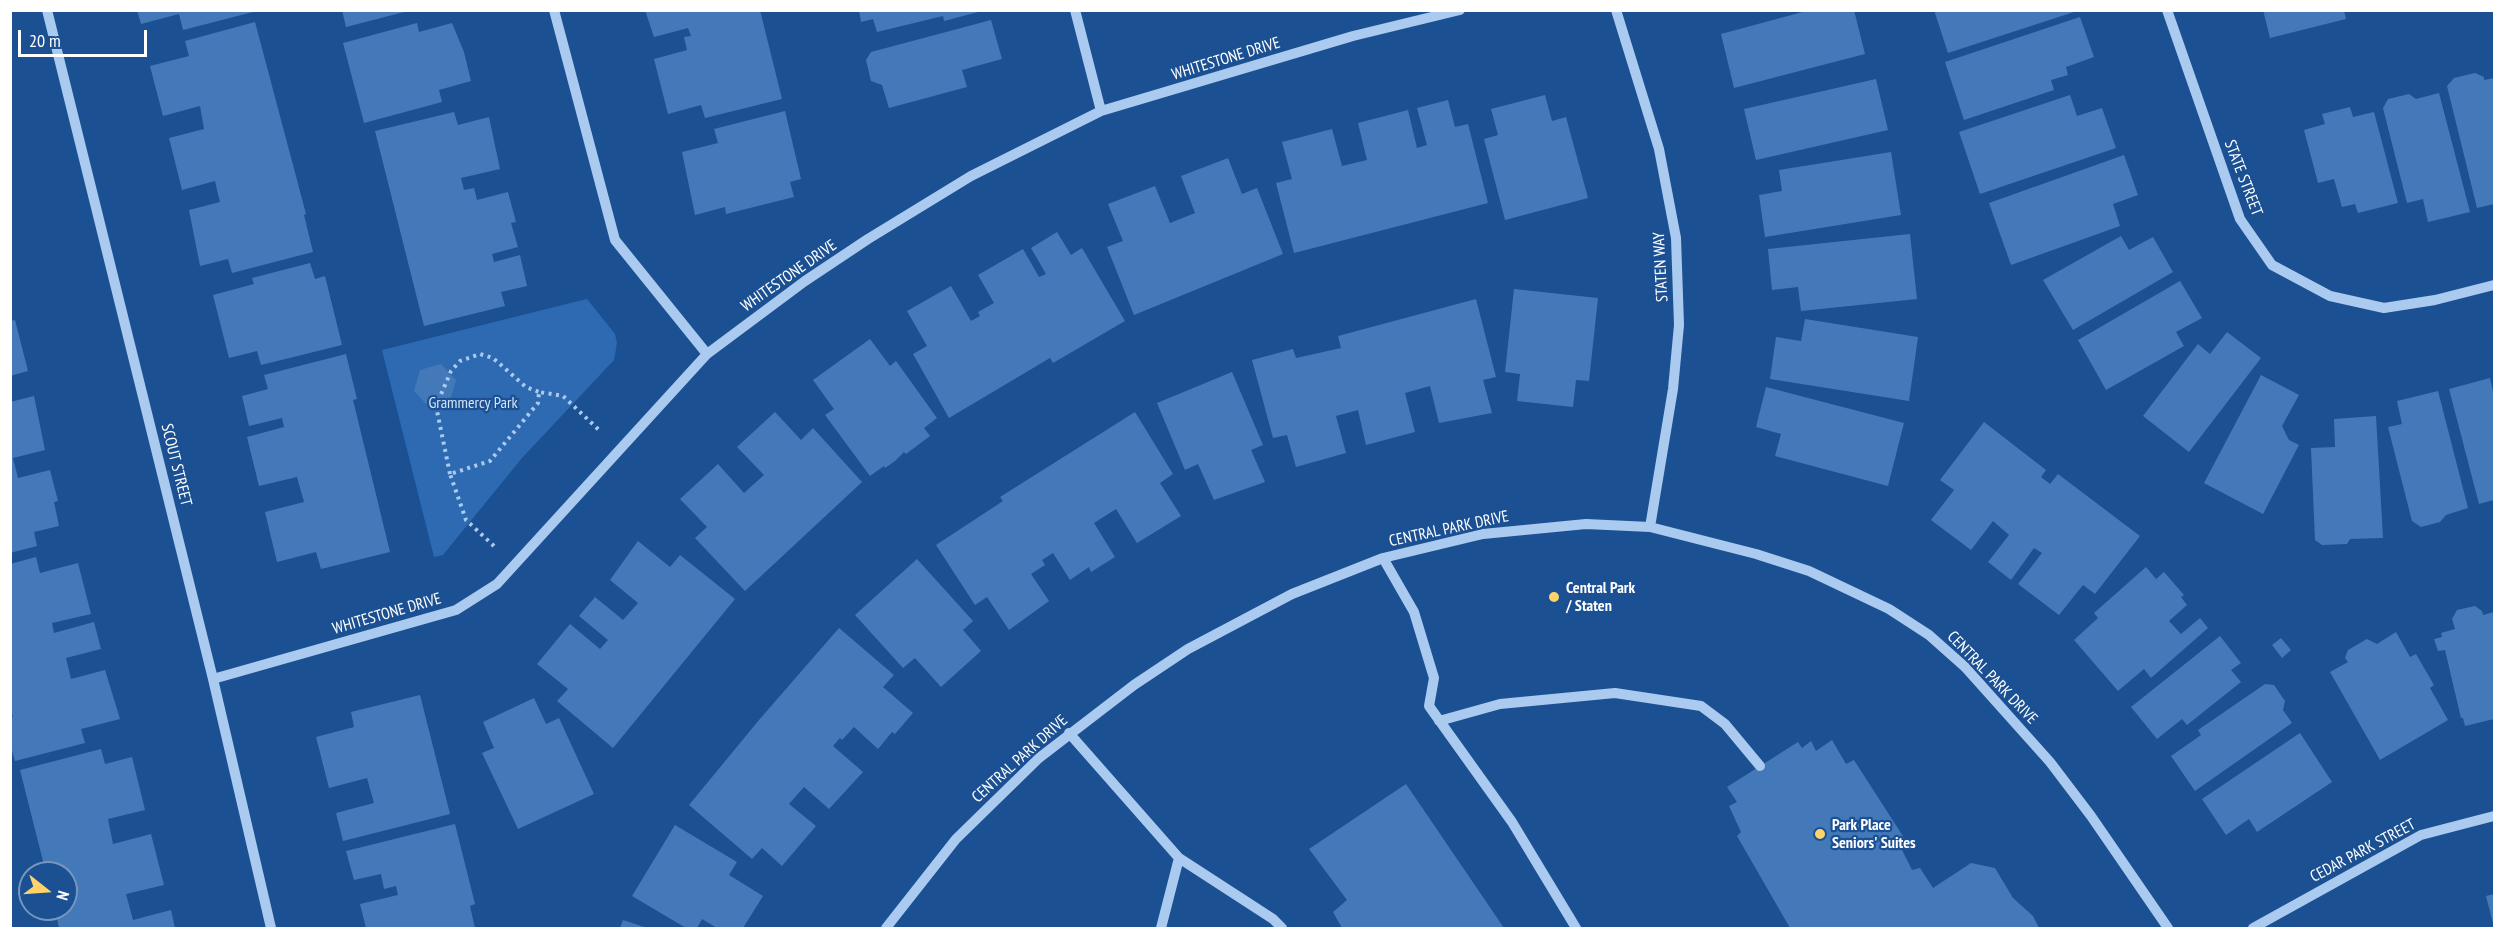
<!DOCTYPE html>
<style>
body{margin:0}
#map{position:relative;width:2505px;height:939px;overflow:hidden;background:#1b5093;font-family:"PT Sans Narrow",sans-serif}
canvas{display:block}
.frame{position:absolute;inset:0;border:12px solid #fff;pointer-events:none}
.north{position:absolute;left:18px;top:861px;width:60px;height:60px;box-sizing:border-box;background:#1b5093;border:2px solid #7696be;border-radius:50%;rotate:107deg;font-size:16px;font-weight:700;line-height:24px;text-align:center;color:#fff}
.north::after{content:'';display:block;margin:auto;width:21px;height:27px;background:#ffd369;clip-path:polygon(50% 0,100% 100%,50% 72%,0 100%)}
.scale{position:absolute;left:18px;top:30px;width:129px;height:27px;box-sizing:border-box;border:3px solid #fff;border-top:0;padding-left:8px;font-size:18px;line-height:21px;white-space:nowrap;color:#fff;-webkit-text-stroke:4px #1b5093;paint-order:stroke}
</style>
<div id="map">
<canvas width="2505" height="939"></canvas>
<div class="frame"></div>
<div class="north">N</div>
<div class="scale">20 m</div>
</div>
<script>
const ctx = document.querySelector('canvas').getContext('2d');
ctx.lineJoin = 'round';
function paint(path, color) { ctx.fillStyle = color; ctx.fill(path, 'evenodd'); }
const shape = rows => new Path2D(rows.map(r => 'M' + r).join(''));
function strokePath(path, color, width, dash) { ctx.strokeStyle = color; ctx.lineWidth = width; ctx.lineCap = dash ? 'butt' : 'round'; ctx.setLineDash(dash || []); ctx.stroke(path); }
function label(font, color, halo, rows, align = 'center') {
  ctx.font = font + ' "PT Sans Narrow",sans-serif'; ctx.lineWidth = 4.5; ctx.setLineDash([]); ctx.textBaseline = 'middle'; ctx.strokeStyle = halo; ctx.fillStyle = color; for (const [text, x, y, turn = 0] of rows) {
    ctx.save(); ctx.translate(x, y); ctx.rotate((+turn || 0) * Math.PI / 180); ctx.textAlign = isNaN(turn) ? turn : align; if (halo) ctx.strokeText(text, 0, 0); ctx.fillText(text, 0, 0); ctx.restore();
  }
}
const green = shape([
 [587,299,615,334,617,343,614,360,522,458,443,555,434,557,382,350]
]);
const building = shape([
 [137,10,253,10,253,12,183,30,179,14,141,24],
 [342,10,408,10,408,11,346,27],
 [645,10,760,10,782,99,705,118,701,105,668,114,654,59,687,50,684,37,691,36,688,28,654,37],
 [859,10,982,10,982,11,944,21,943,16,877,32,873,19,861,22],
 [1810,10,1854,10,1865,54,1734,88,1721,34],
 [1934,10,2077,10,2077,11,1948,53],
 [2263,10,2344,10,2346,19,2270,38],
 [2080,17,2094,57,2066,67,2068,75,2051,80,2054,90,1964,120,1945,62],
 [991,20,1002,59,962,70,967,87,889,108,882,85,871,81,866,60,871,52],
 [255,22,306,214,304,215,313,252,232,273,228,259,200,266,189,210,220,202,218,194,215,181,182,190,169,138,204,129,200,106,163,116,150,66,189,56,185,41],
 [417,23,419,32,452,23,464,52,471,81,439,90,442,102,364,123,343,43],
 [2475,73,2484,77,2484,80,2494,78,2494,204,2477,208,2447,86,2454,78],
 [1876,79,1888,130,1756,160,1744,109],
 [2439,93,2470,212,2428,222,2423,199,2407,203,2383,108,2388,99,2409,94,2416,99],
 [1545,95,1552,121,1566,117,1588,198,1505,220,1484,139,1498,135,1491,109],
 [2070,95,2077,116,2102,108,2116,148,1980,194,1959,132],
 [1448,100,1455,127,1468,124,1488,203,1294,253,1276,183,1292,179,1282,142,1332,129,1342,166,1367,160,1358,123,1408,110,1417,148,1427,145,1417,108],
 [2350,107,2353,117,2374,112,2398,203,2358,213,2355,204,2342,207,2334,179,2318,183,2304,130,2325,124,2322,114],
 [785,111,801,179,790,182,794,197,726,214,725,207,695,215,682,152,718,143,714,129],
 [454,112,458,125,489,117,500,169,461,178,464,190,474,188,477,200,508,192,516,222,511,223,518,247,492,254,494,262,520,255,527,286,501,292,505,306,424,326,375,131],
 [1891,152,1901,215,1765,237,1759,195,1782,191,1779,170],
 [2124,155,2138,195,2113,204,2120,226,2011,265,1989,203],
 [1228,158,1242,194,1257,188,1283,254,1134,315,1107,247,1123,241,1108,204,1155,186,1170,223,1195,213,1181,176],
 [1057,232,1071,255,1082,248,1125,321,1053,363,1050,358,949,418,913,354,927,346,907,311,951,286,971,321,980,316,978,312,994,303,978,275,1023,249,1039,277,1046,274,1031,248],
 [1910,234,1917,299,1801,311,1798,287,1772,290,1768,249],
 [2121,236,2129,250,2153,237,2173,272,2073,330,2043,280],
 [310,263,315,279,325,276,342,345,261,365,257,351,229,358,213,295,254,284,252,278],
 [2180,281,2202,318,2176,332,2184,346,2106,390,2078,340],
 [1514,289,1598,298,1589,381,1576,380,1573,407,1517,401,1520,374,1505,372],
 [1476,299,1496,377,1483,380,1492,413,1439,423,1430,386,1405,393,1415,432,1366,445,1358,410,1336,416,1346,453,1296,467,1287,435,1273,438,1252,360,1293,349,1296,358,1341,348,1338,336],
 [1805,319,1918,337,1909,401,1770,379,1776,337,1801,341],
 [15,320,28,371,10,376,10,321],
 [2227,332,2261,358,2189,452,2143,416,2198,344,2210,354],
 [870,339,890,366,896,361,937,418,924,428,930,436,906,454,904,452,895,461,885,468,884,466,870,476,825,415,834,409,813,380],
 [346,354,357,399,353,400,390,552,321,569,316,552,277,562,265,512,304,502,297,477,259,486,247,437,284,427,282,418,249,426,242,396,268,389,264,375],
 [441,364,456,380,450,401,429,407,414,391,420,370],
 [1232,372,1263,445,1251,450,1265,482,1214,500,1198,464,1185,470,1157,403],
 [2261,375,2299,395,2282,426,2289,440,2299,445,2263,514,2204,483],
 [2490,378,2494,396,2494,500,2479,504,2449,389],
 [1766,387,1904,423,1888,486,1775,456,1781,434,1756,427],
 [2438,391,2468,508,2446,515,2440,522,2421,527,2412,521,2388,427,2402,424,2397,401],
 [34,396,45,450,13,458,18,478,50,470,58,501,54,502,59,526,34,532,37,546,10,553,10,402],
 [775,412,801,440,813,428,862,482,745,591,695,538,707,527,680,499,718,464,744,493,764,475,737,447],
 [1135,412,1173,474,1160,483,1181,516,1137,543,1116,509,1094,523,1115,557,1091,572,1089,567,1070,580,1053,553,1042,560,1045,565,1031,574,1049,601,1009,630,987,597,975,605,936,545,1003,501,1000,497],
 [2376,416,2383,538,2350,539,2347,544,2322,545,2315,540,2311,448,2335,447,2334,419],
 [1984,422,2046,470,2041,477,2050,484,2058,474,2140,536,2095,594,2083,585,2059,615,2018,584,2042,553,2034,548,2011,580,1988,562,2009,535,1993,521,1971,550,1931,520,1954,490,1940,480],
 [638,541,670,567,680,555,735,599,613,748,557,701,568,689,537,664,570,624,600,649,608,640,579,616,595,597,623,620,638,603,610,580],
 [36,557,40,573,78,563,91,614,52,623,54,633,94,622,101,649,66,658,71,679,105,670,120,719,81,729,85,743,15,761,10,744,10,717,13,717,10,708,10,564],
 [917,559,973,621,963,630,981,651,941,687,915,658,903,668,855,615],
 [2146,567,2156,579,2164,572,2184,595,2181,597,2187,605,2169,621,2181,634,2200,618,2208,628,2151,678,2144,669,2118,691,2074,640,2098,618,2094,613],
 [2475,606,2482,611,2483,615,2494,612,2494,719,2465,726,2463,718,2461,718,2445,650,2438,651,2434,639,2442,637,2441,633,2455,629,2452,619,2457,610],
 [839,628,894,675,883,687,913,713,895,734,892,732,878,749,854,727,842,740,840,738,833,746,863,772,829,809,804,787,789,804,816,826,782,866,762,848,752,859,689,805,759,720],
 [2396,632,2410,657,2416,654,2434,685,2430,688,2448,720,2380,760,2330,672,2348,662,2345,658,2348,650,2367,639,2377,644],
 [2220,636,2241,663,2231,670,2241,682,2187,725,2182,719,2157,739,2131,707],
 [2281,638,2291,650,2282,658,2272,645],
 [2265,684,2274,685,2285,701,2283,710,2292,723,2195,791,2171,756,2201,735,2198,730],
 [420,695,450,814,343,841,336,813,374,803,367,778,329,788,316,737,354,727,351,712],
 [534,698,546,724,559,718,594,794,518,829,482,753,494,748,483,722],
 [2300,733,2332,782,2257,832,2249,819,2226,835,2202,799],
 [1832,740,1846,764,1854,760,1908,844,1902,850,1912,870,1920,868,1933,888,1971,863,1995,868,2013,898,2033,916,2039,928,1790,928,1737,836,1741,832,1729,806,1737,802,1727,787,1798,742,1802,748,1811,741,1816,751],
 [101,749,105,764,132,757,145,810,108,819,113,844,151,834,164,885,126,894,133,920,171,910,175,928,59,928,55,909,66,909,66,873,46,873,20,770],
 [1406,784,1504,928,1342,928,1333,912,1347,900,1309,849],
 [455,824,475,904,470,906,475,928,366,928,360,904,398,895,396,886,384,889,381,874,354,880,346,851],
 [675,825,737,862,729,875,763,896,743,928,717,928,702,919,697,928,686,928,632,896],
 [2494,894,2494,927,2486,896],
 [623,920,647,928,620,928]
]);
const path = shape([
 [450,474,436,406,451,371,460,361,480,354,493,358,526,387,539,392],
 [494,546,466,520,450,474,490,461,538,403,539,392,563,396,599,430]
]);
const minor = shape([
 [47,10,213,679,271,928],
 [554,10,615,240,707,354],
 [1075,10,1101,111],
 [1616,10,1659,149,1676,238,1679,325,1673,389,1650,527],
 [2167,10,2240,219,2272,265,2330,296,2384,308,2435,300,2494,285],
 [1383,558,1414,612,1434,678,1429,706,1512,822,1576,928],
 [213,679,456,610,497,584,707,354,805,281,868,239,971,176,1101,111,1353,36,1460,10],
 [1439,721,1500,704,1615,693,1701,706,1725,724,1760,766],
 [1069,733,1179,858,1273,919,1282,928],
 [886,928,956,839,1039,758,1134,685,1188,649,1292,594,1383,558,1483,534,1586,524,1650,527,1756,554,1809,571,1889,609,1929,635,1965,667,2050,762,2091,816,2168,928],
 [1161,928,1179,858],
 [2253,928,2421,835,2494,816]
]);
const markers = [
 [1554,597,6,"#ffd369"],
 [1820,834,6,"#ffd369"]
];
const streetNames = [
 ["WHITESTONE DRIVE",1226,59,-17],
 ["STATE STREET",2243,178,69],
 ["STATEN WAY",1661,267,-93],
 ["WHITESTONE DRIVE",789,276,-35],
 ["SCOUT STREET",176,465,76],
 ["CENTRAL PARK DRIVE",1449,529,-12],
 ["WHITESTONE DRIVE",387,614,-16],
 ["CENTRAL PARK DRIVE",1992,678,46],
 ["CENTRAL PARK DRIVE",1020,759,-42],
 ["CEDAR PARK STREET",2363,851,-28]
];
const parkNames = [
 ["Grammercy Park",473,403]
];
const poiNames = [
 ["Central Park",1566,588],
 ["/ Staten",1566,606],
 ["Park Place",1832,825],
 ["Seniors' Suites",1832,843]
];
paint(green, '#2e6ab1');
paint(building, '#4479b9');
strokePath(path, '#abcaef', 4, [3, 4.5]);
strokePath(minor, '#abcaef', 10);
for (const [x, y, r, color] of markers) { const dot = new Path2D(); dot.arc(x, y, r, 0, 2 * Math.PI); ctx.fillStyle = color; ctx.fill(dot); strokePath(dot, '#1b5093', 2); }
label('16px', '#fff', '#1b5093', streetNames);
label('16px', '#d2e4fb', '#1b5093', parkNames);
label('bold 16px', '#fff', '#1b5093', poiNames, 'left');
</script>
